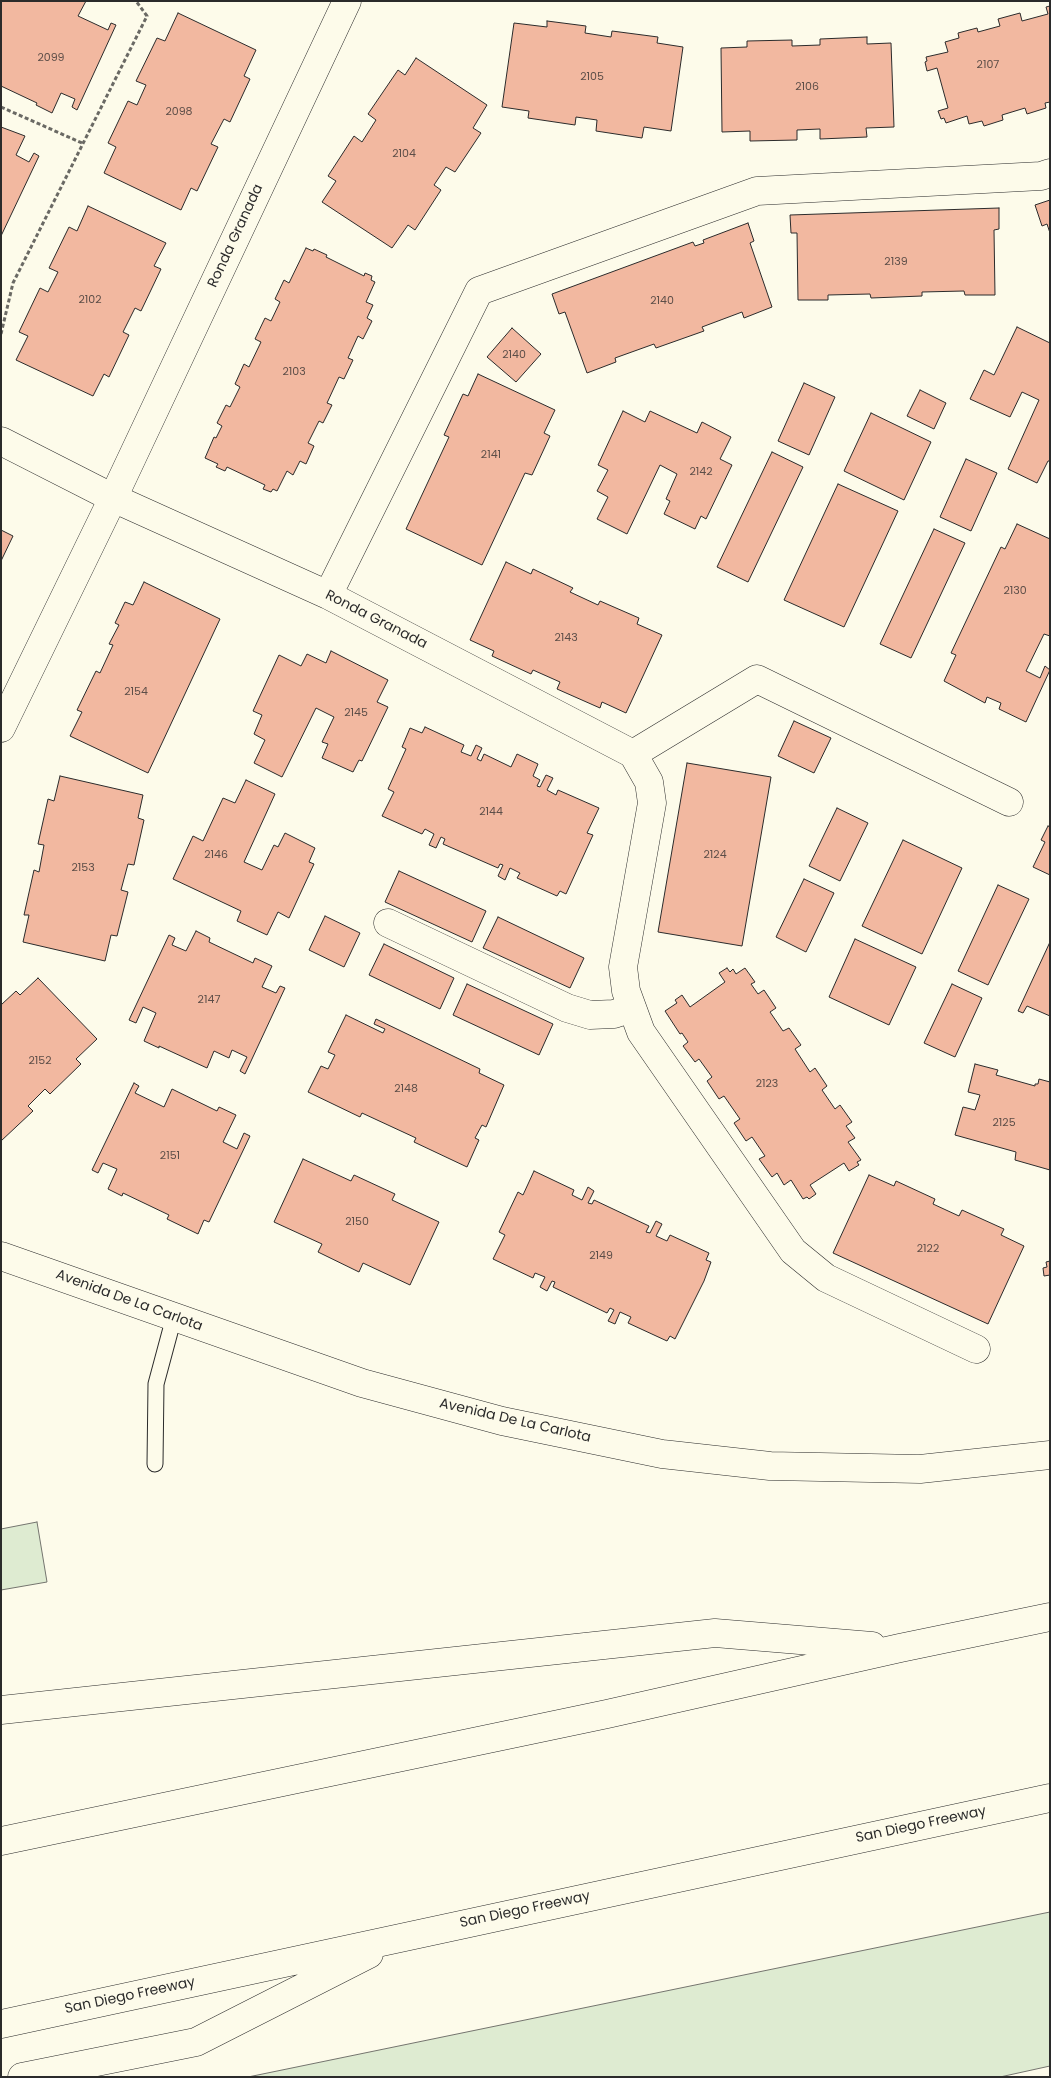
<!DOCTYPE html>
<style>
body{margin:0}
#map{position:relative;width:1051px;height:2078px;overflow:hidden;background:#fdfbea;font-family:Poppins,sans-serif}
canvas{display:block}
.frame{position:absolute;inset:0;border:2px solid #2b2b2b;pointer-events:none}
</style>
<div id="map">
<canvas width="1051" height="2078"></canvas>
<div class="frame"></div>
</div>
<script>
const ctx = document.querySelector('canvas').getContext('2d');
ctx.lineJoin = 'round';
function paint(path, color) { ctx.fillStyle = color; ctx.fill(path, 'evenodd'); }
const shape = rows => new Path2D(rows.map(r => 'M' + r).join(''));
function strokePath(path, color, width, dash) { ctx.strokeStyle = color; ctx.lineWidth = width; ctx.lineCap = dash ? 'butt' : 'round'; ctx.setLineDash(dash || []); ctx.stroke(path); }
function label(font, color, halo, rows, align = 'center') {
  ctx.font = font + ' Poppins,sans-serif'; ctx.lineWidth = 4; ctx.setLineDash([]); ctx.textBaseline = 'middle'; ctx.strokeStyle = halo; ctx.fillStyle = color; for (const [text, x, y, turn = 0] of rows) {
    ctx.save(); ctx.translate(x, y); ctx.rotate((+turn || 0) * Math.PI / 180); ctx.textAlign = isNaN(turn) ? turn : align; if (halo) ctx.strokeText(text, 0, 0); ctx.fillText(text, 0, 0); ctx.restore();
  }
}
const green = shape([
 [37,1522,47,1582,1,1590,1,1529,37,1522],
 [1050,1912,1050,2066,1000,2077,248,2077,1050,1912]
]);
const building = shape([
 [1,1,86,1,78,16,108,30,111,23,116,25,77,110,72,107,75,99,61,93,52,113,36,105,37,103,1,86,1,1],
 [1050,6,1050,102,1045,103,1046,108,1027,114,1025,108,1002,115,1003,120,984,126,982,121,969,124,967,116,946,123,944,118,941,119,938,111,948,108,937,68,927,71,925,62,927,61,926,57,948,52,945,42,959,38,958,33,977,28,978,32,1000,26,998,19,1020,13,1022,21,1048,14,1046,7,1050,6],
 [178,13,256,50,244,76,250,79,230,122,224,119,211,144,218,147,197,191,191,188,181,210,104,173,116,147,108,143,128,101,137,105,146,85,136,81,157,38,165,41,178,13],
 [547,21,586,26,585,33,611,37,612,31,658,37,657,43,683,47,671,131,644,127,642,138,596,131,597,120,576,117,575,125,528,118,529,111,502,107,514,23,547,27,547,21],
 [867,37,867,44,891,43,894,127,866,128,867,137,820,139,820,129,797,130,797,140,750,141,750,131,722,132,721,48,747,47,747,41,792,40,792,46,820,45,820,39,867,37],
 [416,58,487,105,473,128,481,133,455,172,446,167,434,185,441,190,415,230,408,225,392,248,322,202,336,181,328,176,354,136,362,142,376,120,368,114,398,70,405,75,416,58],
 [1,127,25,136,16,155,29,162,34,153,39,156,1,236,1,127],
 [1050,200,1050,233,1047,224,1042,226,1035,205,1050,200],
 [88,206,166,243,154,266,161,269,141,311,135,308,123,332,129,335,109,377,104,374,93,396,16,360,28,336,19,332,40,288,48,292,58,272,49,268,69,227,77,231,88,206],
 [999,208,999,229,994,230,995,295,965,295,964,291,922,292,922,296,871,298,870,294,828,295,828,300,798,300,797,233,791,233,790,215,999,208],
 [748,223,754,241,750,243,772,307,744,318,742,312,702,327,704,331,656,348,654,344,615,358,616,362,587,373,565,312,559,314,552,294,693,242,695,246,704,243,703,240,748,223],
 [306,248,313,251,314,249,327,255,326,257,364,276,365,273,372,276,371,280,375,282,366,302,373,305,367,318,372,321,363,339,358,336,348,358,353,360,344,379,339,377,327,403,332,405,323,423,319,421,308,443,314,446,306,464,300,461,293,475,287,471,277,491,273,489,271,492,263,489,265,485,227,467,225,471,216,467,218,464,205,458,214,437,216,438,222,426,217,423,226,405,230,407,240,387,235,384,244,364,249,367,261,342,255,339,265,318,271,321,280,302,275,299,284,280,289,283,306,248],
 [1017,327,1050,343,1050,461,1048,461,1037,483,1008,469,1039,400,1022,392,1010,417,970,399,984,370,994,375,1017,327],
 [512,328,541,354,516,382,487,357,512,328],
 [478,374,555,410,544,433,550,436,532,475,525,473,482,565,406,529,449,437,444,435,463,394,468,396,478,374],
 [804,383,835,397,809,455,778,441,804,383],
 [920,390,946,403,934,429,907,416,920,390],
 [623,411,645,422,650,411,697,433,702,422,731,437,720,459,732,465,706,519,701,516,695,529,664,514,670,501,666,499,677,474,660,465,627,534,597,519,608,497,597,491,608,470,598,465,623,411],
 [871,413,931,442,904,500,844,471,871,413],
 [772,452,803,467,748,582,717,567,772,452],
 [966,459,997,473,971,531,940,517,966,459],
 [838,484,898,511,844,627,784,600,838,484],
 [1017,524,1050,539,1050,636,1044,634,1026,671,1040,678,1045,666,1050,670,1026,722,999,709,1001,703,987,697,985,703,944,681,956,655,951,653,1001,547,1005,549,1017,524],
 [934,529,965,543,911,658,880,644,934,529],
 [1,530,13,536,1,561,1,530],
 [506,562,531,574,533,569,573,588,570,592,598,605,600,601,639,618,637,624,662,635,626,713,602,702,600,708,557,689,560,682,533,670,531,674,492,656,494,651,470,640,506,562],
 [144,582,220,619,148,773,70,736,82,712,77,710,96,671,100,673,113,645,109,644,119,625,115,623,125,602,133,605,144,582],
 [331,651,388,680,377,702,388,707,362,761,359,760,353,772,322,758,328,744,322,742,334,717,316,708,282,777,254,763,265,740,254,734,262,715,253,711,279,655,301,666,307,654,326,663,331,651],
 [794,721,831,738,814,773,778,756,794,721],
 [425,727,464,745,461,752,471,756,476,745,482,748,477,759,481,761,484,754,511,767,517,754,538,764,533,776,540,780,537,786,540,787,546,775,553,778,547,790,556,795,558,790,599,808,587,833,593,835,566,894,560,891,557,896,517,878,520,873,510,868,505,880,498,876,503,865,500,864,498,868,443,844,445,839,441,837,436,848,429,845,434,834,425,829,422,834,382,816,394,792,388,789,406,749,402,747,410,728,422,733,425,727],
 [687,763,771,777,742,946,658,932,687,763],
 [60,776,143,795,138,818,144,820,134,865,128,864,121,890,128,892,117,936,111,935,105,961,23,942,29,915,24,915,34,870,39,872,44,845,38,844,48,799,54,801,60,776],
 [246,780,275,794,244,862,262,870,274,845,278,847,285,833,315,848,309,862,314,864,289,918,278,912,267,935,237,921,241,911,173,879,193,836,203,841,223,798,235,803,246,780],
 [837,808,868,823,840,881,809,866,837,808],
 [1048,826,1050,827,1050,875,1033,867,1045,842,1041,840,1048,826],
 [903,840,962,868,922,954,862,926,903,840],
 [399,871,486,911,472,942,385,902,399,871],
 [804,879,834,893,806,952,776,937,804,879],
 [998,885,1029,899,988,985,958,971,998,885],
 [325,916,360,933,344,967,309,950,325,916],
 [498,917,584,958,570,988,483,948,498,917],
 [196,931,210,938,209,942,253,963,255,958,272,966,262,987,276,993,280,986,285,988,245,1074,240,1071,247,1057,232,1050,229,1058,214,1051,207,1068,159,1046,159,1048,144,1041,156,1013,143,1007,136,1023,129,1020,169,935,175,938,172,945,186,951,196,931],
 [855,939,916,967,889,1025,829,997,855,939],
 [1050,942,1050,1016,1027,1006,1023,1013,1018,1011,1050,942],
 [384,944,454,978,440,1009,369,975,384,944],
 [727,968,730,972,733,969,736,974,745,968,755,982,751,984,758,994,764,990,776,1008,770,1012,783,1031,789,1028,801,1045,795,1049,810,1072,815,1068,827,1086,822,1090,835,1109,840,1105,852,1122,846,1126,855,1138,848,1142,861,1160,857,1162,859,1165,849,1171,844,1163,810,1185,816,1194,809,1199,807,1197,803,1199,791,1180,784,1185,777,1173,772,1177,759,1159,765,1156,752,1137,746,1141,734,1123,740,1119,724,1096,719,1099,707,1081,712,1077,699,1059,695,1062,683,1046,688,1042,682,1033,680,1034,665,1011,677,1003,675,1000,682,995,690,1007,725,982,719,973,727,968],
 [38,978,97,1039,76,1059,81,1064,50,1094,45,1089,28,1106,33,1111,1,1141,1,1005,16,991,20,995,38,978],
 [467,984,553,1024,539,1055,453,1015,467,984],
 [952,984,982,998,955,1057,924,1043,952,984],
 [346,1015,383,1033,385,1029,374,1024,376,1019,480,1069,479,1073,504,1085,486,1127,482,1125,475,1138,479,1140,467,1167,414,1142,416,1138,362,1113,360,1117,308,1092,321,1066,328,1069,335,1055,328,1052,346,1015],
 [975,1064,998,1070,996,1075,1035,1086,1035,1084,1038,1084,1039,1079,1050,1082,1050,1170,1015,1160,1016,1152,955,1135,963,1107,975,1110,980,1095,968,1092,975,1064],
 [134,1083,139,1086,135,1093,164,1107,172,1089,217,1111,219,1107,236,1115,223,1142,237,1149,244,1133,250,1136,209,1222,204,1220,198,1234,167,1219,169,1215,123,1193,122,1196,108,1189,117,1169,103,1163,98,1173,92,1170,134,1083],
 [303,1159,351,1181,354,1175,395,1194,392,1200,439,1222,410,1285,363,1263,359,1272,318,1252,322,1244,274,1222,303,1159],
 [534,1171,574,1190,572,1195,582,1200,588,1187,594,1191,588,1203,592,1204,594,1200,649,1226,646,1232,650,1233,656,1221,662,1224,656,1236,667,1241,670,1235,709,1253,706,1260,711,1262,704,1281,675,1339,670,1336,667,1341,628,1323,631,1317,620,1312,615,1324,608,1321,614,1310,610,1308,607,1313,553,1287,555,1282,552,1281,547,1291,540,1287,545,1277,535,1273,533,1278,493,1259,505,1235,499,1232,518,1192,523,1195,534,1171],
 [869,1175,894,1186,896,1181,935,1199,933,1204,959,1216,962,1210,1004,1229,1001,1235,1024,1246,988,1324,833,1253,869,1175],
 [1050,1261,1050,1275,1044,1276,1043,1268,1047,1267,1046,1262,1050,1261]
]);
const path = shape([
 [1,107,82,143],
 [1,334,13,283,147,16,136,1]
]);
const service = shape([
 [155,1464,156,1384,174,1317]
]);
const minor = shape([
 [1,441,113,498,328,595,633,754],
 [328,595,479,291,757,191,1041,176,1050,173],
 [633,754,649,782,652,803,623,967,626,991,641,1032,793,1251,826,1278,976,1349],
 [633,754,757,679,1009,802],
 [388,923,567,1008,590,1015,614,1014,632,1008]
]);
const tertiary = shape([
 [1,728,113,498,347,1]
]);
const secondary = shape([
 [1,1256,362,1383,502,1421,662,1454,770,1466,920,1469,1050,1455]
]);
const motorway = shape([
 [1,1710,715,1633,872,1646],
 [1,1841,607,1714,900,1648,1050,1617],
 [1,2024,1050,1798],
 [22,2077,196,2042,369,1954]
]);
const numberNames = [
 ["2099",51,58],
 ["2107",988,65],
 ["2105",592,77],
 ["2106",807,87],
 ["2098",179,112],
 ["2104",404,154],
 ["2139",896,262],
 ["2102",90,300],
 ["2140",662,301],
 ["2140",514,355],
 ["2103",294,372],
 ["2141",491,455],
 ["2142",701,472],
 ["2130",1015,591],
 ["2143",566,638],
 ["2154",136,692],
 ["2145",356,713],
 ["2144",491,812],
 ["2146",216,855],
 ["2124",715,855],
 ["2153",83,868],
 ["2147",209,1000],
 ["2152",40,1061],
 ["2123",767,1084],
 ["2148",406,1089],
 ["2125",1004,1123],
 ["2151",170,1156],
 ["2150",357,1222],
 ["2122",928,1249],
 ["2149",601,1256]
];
const streetNames = [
 ["Ronda Granada",236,236,-65],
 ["Ronda Granada",376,620,27],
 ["Avenida De La Carlota",129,1301,20],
 ["Avenida De La Carlota",515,1421,13],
 ["San Diego Freeway",921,1825,-12],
 ["San Diego Freeway",525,1910,-12],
 ["San Diego Freeway",130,1996,-12]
];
paint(green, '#deebd1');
strokePath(green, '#74746e', 1);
paint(building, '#f2b8a0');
strokePath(building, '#2b2b2b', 1);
strokePath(service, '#2b2b2b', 17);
strokePath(minor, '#2b2b2b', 29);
strokePath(tertiary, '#2b2b2b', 29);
strokePath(secondary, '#2b2b2b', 29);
strokePath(motorway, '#2b2b2b', 29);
strokePath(path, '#6a6964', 3, [4, 2.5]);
strokePath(service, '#fdfbea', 15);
strokePath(minor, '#fdfbea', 28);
strokePath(tertiary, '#fdfbea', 28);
strokePath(secondary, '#fdfbea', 28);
strokePath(motorway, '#fdfbea', 28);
label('11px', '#5d4e48', null, numberNames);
label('14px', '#2b2b2b', '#fdfbea', streetNames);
</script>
